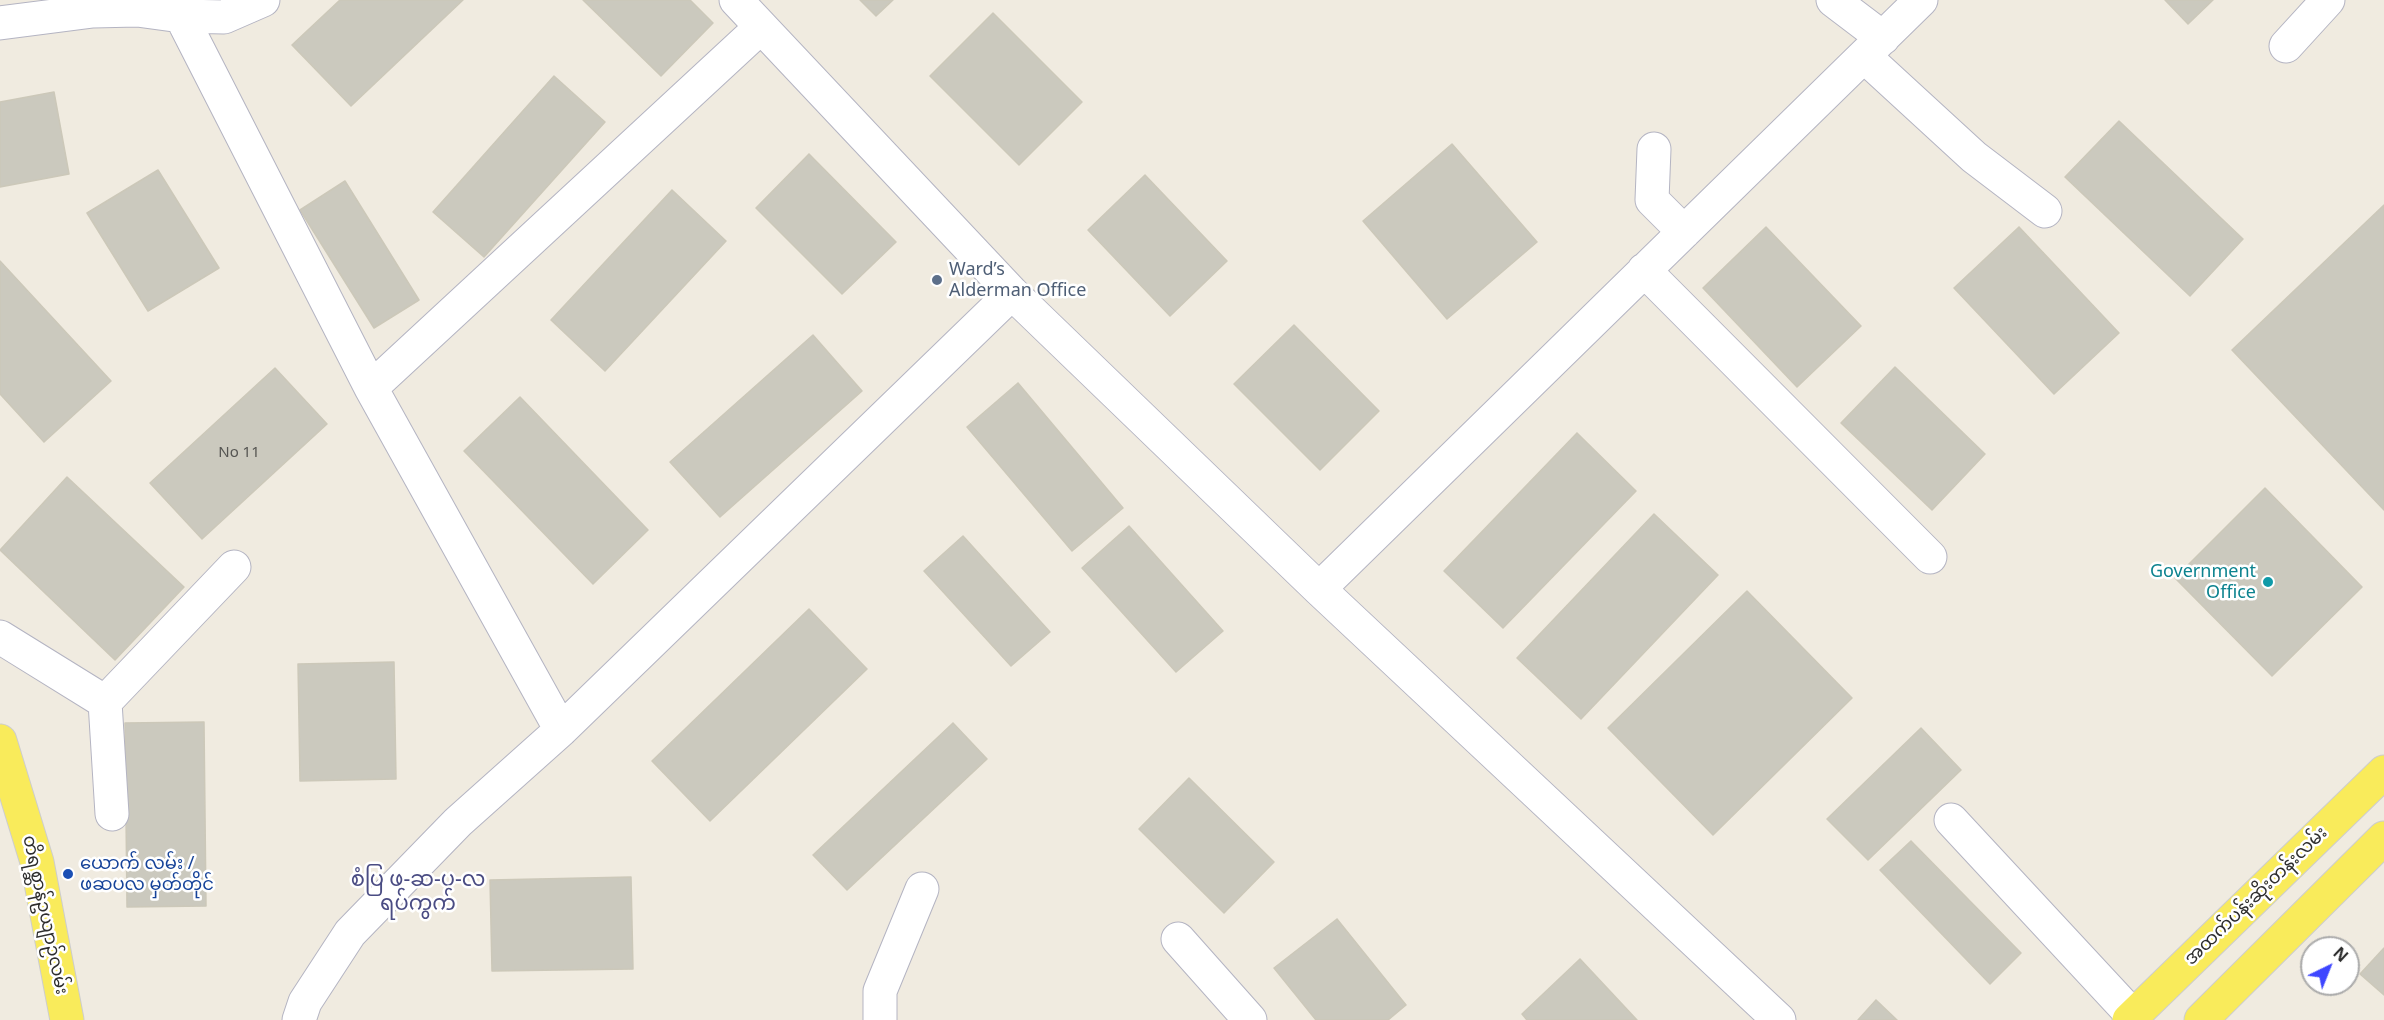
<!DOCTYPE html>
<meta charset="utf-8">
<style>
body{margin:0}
#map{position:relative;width:2384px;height:1020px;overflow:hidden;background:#f0ebe0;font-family:"Noto Sans",sans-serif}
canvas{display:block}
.north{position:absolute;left:2300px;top:936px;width:60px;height:60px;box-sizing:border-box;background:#fff;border:2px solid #ababab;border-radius:50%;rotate:43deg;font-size:16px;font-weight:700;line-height:24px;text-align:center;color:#2e2e2e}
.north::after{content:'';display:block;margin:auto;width:21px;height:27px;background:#3e46ff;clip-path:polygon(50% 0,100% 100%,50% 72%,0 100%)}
</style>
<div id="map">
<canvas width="2384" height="1020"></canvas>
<div class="north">N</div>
</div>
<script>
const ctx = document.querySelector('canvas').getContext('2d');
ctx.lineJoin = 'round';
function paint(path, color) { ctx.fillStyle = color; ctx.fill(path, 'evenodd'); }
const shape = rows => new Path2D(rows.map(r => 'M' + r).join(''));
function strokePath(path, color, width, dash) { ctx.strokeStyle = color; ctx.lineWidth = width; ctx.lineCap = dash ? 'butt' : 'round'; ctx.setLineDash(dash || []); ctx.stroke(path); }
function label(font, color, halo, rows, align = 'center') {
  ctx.font = font + ' "Noto Sans","Noto Sans Myanmar",sans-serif'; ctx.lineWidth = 5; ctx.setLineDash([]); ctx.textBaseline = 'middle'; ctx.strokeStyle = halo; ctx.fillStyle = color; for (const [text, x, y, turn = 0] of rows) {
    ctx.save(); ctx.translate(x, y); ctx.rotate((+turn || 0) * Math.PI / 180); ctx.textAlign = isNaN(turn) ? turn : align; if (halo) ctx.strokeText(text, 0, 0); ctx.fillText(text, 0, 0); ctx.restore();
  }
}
const building = shape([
 [340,0,463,0,351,106,292,45,340,0],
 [583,0,690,0,713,23,661,76,583,0],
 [860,0,893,0,876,16,860,0],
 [2165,0,2213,0,2188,24,2165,0],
 [993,13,1082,102,1019,165,930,76,993,13],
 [554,76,605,122,484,257,433,212,554,76],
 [54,92,69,174,0,187,0,102,54,92],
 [2119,121,2243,239,2190,296,2065,177,2119,121],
 [1452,144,1537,242,1447,319,1363,221,1452,144],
 [809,154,896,242,842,294,756,208,809,154],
 [158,170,219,268,148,311,87,213,158,170],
 [1145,175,1227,261,1170,316,1088,230,1145,175],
 [345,181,419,300,374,328,300,210,345,181],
 [672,190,726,241,605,371,551,320,672,190],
 [2384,205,2384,510,2232,350,2384,205],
 [1766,227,1861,326,1797,387,1703,288,1766,227],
 [2019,227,2119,333,2054,394,1954,288,2019,227],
 [0,261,111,381,44,442,0,394,0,261],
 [1294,325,1379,411,1320,470,1234,384,1294,325],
 [813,335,862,391,720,517,670,462,813,335],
 [1895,367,1985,454,1932,510,1841,423,1895,367],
 [275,368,327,424,202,539,150,483,275,368],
 [1018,383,1123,508,1072,551,967,427,1018,383],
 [520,397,648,530,593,584,464,451,520,397],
 [1577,433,1636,491,1503,628,1444,571,1577,433],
 [67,477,184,587,115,660,0,550,67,477],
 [2265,488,2362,587,2272,676,2175,578,2265,488],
 [1654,514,1718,575,1581,719,1517,658,1654,514],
 [1129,526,1223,631,1176,672,1082,568,1129,526],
 [963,536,1050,632,1011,666,924,571,963,536],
 [1747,591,1852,698,1713,835,1608,728,1747,591],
 [809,609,867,669,710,821,652,761,809,609],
 [394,662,396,779,300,781,298,664,394,662],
 [204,722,206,906,127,907,125,723,204,722],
 [953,723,987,759,847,890,813,855,953,723],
 [1921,728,1961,770,1868,860,1827,819,1921,728],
 [1189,778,1274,862,1224,913,1139,829,1189,778],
 [1911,841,2021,953,1990,984,1880,870,1911,841],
 [631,877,633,969,492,971,490,880,631,877],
 [1337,919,1406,1005,1388,1020,1316,1020,1274,968,1337,919],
 [2384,948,2384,995,2360,974,2384,948],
 [1580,959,1637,1020,1527,1020,1522,1014,1580,959],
 [1876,1000,1897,1020,1858,1020,1876,1000]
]);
const minor = shape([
 [736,0,1012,293,1319,589,1779,1020],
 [1833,0,1883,38],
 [181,16,371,388,561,730],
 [0,23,93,11,137,10,181,16,224,17,263,0],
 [2286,46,2328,0],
 [1864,56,1974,157,2045,211],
 [1654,149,1652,200,1684,232],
 [1644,270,1930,557],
 [371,388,761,27],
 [1319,589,1921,0],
 [0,637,105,702,112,814],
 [105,702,234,567],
 [1951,820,2133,1016],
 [1178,939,1250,1020],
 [299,1020,305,1002,350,933,458,822,561,730,1012,293],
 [880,1020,880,991,922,889]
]);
const major = shape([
 [0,741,37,862,67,1020],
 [2129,1020,2384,772],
 [2201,1020,2384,838]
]);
const markers = [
 [937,280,6,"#5c6f8a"],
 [2268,582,6,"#0f9aa8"],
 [68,874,6,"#1a4fb4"]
];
const numberNames = [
 ["No 11",239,453]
];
const serviceNames = [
 ["Ward’s",949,270],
 ["Alderman Office",949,291]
];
const cultureNames = [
 ["Government",2256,572],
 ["Office",2256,593]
];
const transitNames = [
 ["ယောက် လမ်း /",80,864],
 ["ဖဆပလ မှတ်တိုင်",80,885]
];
const streetNames = [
 ["အထက်ပန်းဆိုးတန်းလမ်း",2256,896,-44],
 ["တိရစ္ဆာန်ဥယျာဉ်လမ်း",45,915,78]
];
const quarterNames = [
 ["စံပြ ဖ-ဆ-ပ-လ",418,880],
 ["ရပ်ကွက်",418,904]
];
paint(building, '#cbc9be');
strokePath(building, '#ccc8b9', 1.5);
strokePath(minor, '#b4b4c2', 35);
strokePath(major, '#cdcdcd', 35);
strokePath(minor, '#fff', 33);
strokePath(major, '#f9eb5b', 33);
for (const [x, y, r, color] of markers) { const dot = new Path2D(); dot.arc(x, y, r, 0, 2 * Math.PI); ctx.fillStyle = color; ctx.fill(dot); strokePath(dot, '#fff', 2); }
label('15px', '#555552', null, numberNames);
label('18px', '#4e5e75', '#fff', serviceNames, 'left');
label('18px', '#0d838f', '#fff', cultureNames, 'right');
label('18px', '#164399', '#fff', transitNames, 'left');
label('18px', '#2e2e2e', '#fff', streetNames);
label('21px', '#4a4c83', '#fff', quarterNames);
</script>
